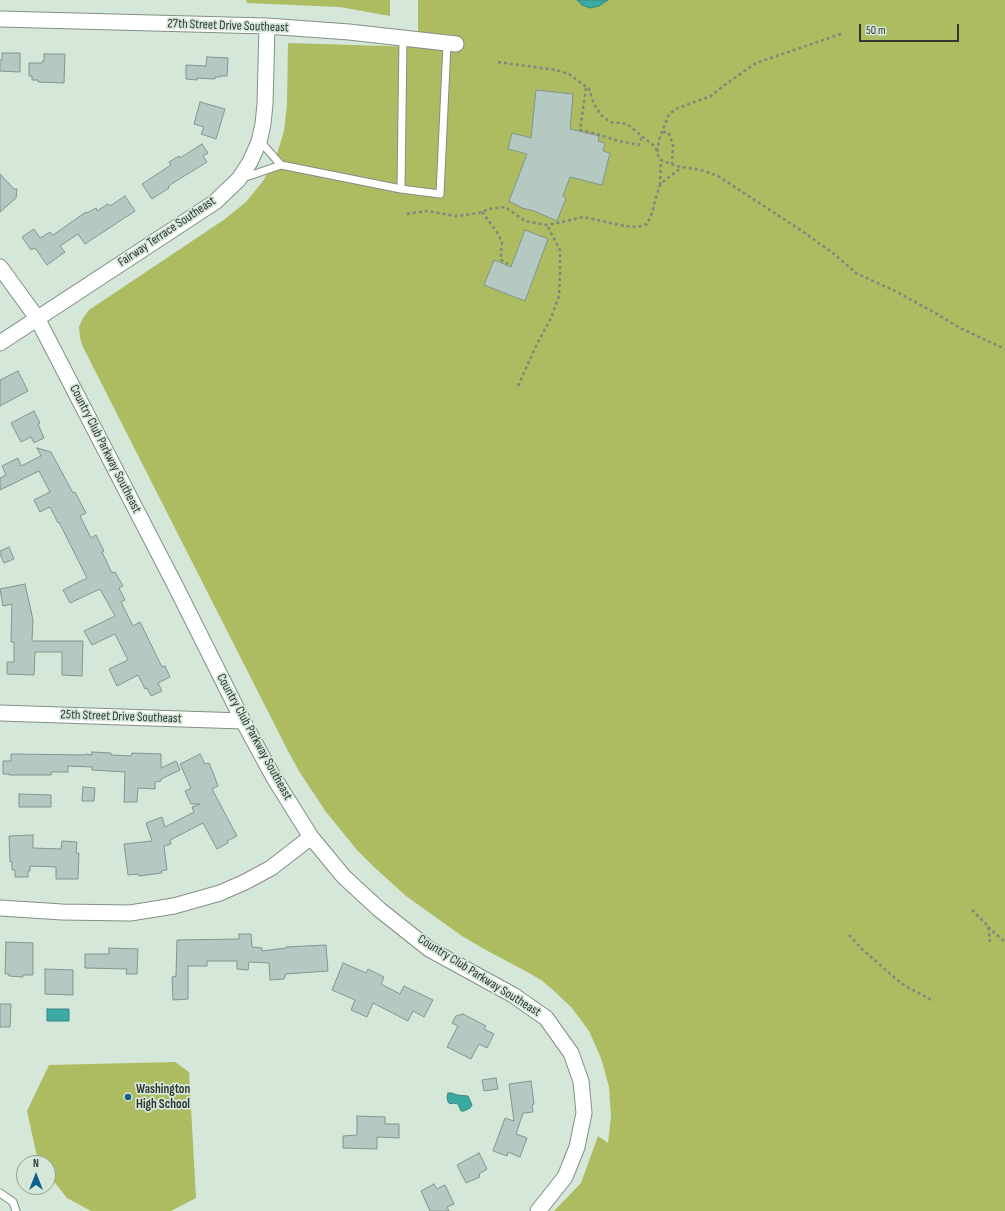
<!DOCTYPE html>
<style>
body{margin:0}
#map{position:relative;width:1005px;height:1211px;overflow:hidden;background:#d5e7d9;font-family:"Sofia Sans Condensed",sans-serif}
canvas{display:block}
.north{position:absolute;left:16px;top:1155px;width:40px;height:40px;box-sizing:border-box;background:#d5e7d9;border:1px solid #93a196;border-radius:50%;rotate:0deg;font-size:11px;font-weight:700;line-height:16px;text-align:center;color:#303731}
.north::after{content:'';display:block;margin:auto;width:14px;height:18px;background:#0f5e90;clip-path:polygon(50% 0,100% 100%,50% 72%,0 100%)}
.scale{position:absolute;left:859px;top:24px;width:100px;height:18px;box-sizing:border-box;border:2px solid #303731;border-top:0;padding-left:5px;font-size:12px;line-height:14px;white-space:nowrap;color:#303731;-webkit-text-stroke:3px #d5e7d9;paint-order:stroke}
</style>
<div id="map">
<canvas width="1005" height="1211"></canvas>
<div class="north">N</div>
<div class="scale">50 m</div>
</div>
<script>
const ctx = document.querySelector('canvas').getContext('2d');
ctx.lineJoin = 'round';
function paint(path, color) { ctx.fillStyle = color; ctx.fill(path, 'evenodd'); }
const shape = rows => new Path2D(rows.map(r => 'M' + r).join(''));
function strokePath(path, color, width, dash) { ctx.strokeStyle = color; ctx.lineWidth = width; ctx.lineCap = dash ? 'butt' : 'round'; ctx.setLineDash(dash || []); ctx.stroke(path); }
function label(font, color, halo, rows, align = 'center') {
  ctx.font = font + ' "Sofia Sans Condensed",sans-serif'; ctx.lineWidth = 3.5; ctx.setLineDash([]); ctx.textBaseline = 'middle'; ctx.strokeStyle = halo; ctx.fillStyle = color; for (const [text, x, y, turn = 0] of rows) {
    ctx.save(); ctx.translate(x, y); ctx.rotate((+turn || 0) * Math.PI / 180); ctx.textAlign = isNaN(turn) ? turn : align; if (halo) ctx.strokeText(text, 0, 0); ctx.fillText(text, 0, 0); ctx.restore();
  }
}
const green = shape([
 [246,0,390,0,390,16,340,7,247,3],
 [418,0,1005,0,1005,1211,554,1211,581,1183,598,1136,608,1143,611,1116,609,1087,601,1058,589,1031,572,1008,552,989,541,980,529,973,484,949,462,936,406,896,374,867,357,850,326,812,299,771,287,749,83,347,80,338,79,327,83,318,89,310,225,219,246,202,263,181,276,157,284,131,287,104,288,43,418,47],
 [175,1062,189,1072,196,1198,171,1211,91,1211,67,1198,48,1174,48,1163,39,1163,38,1161,27,1111,49,1065]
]);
const water = shape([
 [577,0,608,0,599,6,590,8,582,5,577,0],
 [47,1009,69,1009,69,1021,47,1021,47,1009],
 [448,1093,452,1093,457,1095,468,1096,472,1105,470,1108,464,1111,461,1111,458,1104,453,1103,450,1104,448,1102,447,1097,448,1093]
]);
const building = shape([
 [2,53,20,53,20,72,0,71,0,60,2,60,2,53],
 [44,54,65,54,64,83,38,82,38,80,32,80,32,76,29,76,29,63,42,63,42,61,44,61,44,54],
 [207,57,228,58,227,76,220,76,220,77,215,77,215,79,197,78,197,80,186,79,186,65,206,66,207,57],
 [536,90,573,94,570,129,599,136,598,141,605,143,603,151,610,153,602,185,570,177,563,196,566,198,557,221,534,211,522,208,509,201,527,154,508,149,512,133,531,138,536,90],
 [200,102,225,109,216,139,201,134,204,127,194,124,200,102],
 [202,144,208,153,203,156,207,162,173,183,168,187,169,188,152,199,142,184,171,165,169,162,179,156,180,158,202,144],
 [0,174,14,189,17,189,16,198,0,212,0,174],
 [125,196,135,211,85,244,78,234,60,246,65,252,47,265,35,248,31,250,22,237,34,229,40,238,50,232,53,235,86,212,87,213,96,208,97,211,108,204,110,206,125,196],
 [525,230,548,239,525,301,484,285,494,260,511,267,525,230],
 [18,371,28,391,0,406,0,380,18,371],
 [34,411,40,423,38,424,44,438,34,443,31,437,21,442,11,423,34,411],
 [37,448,51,452,73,493,75,492,86,513,80,516,91,538,96,535,104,551,102,552,112,573,115,572,123,586,119,588,125,600,121,602,133,626,140,622,162,667,165,666,170,677,158,683,162,691,151,696,147,688,145,689,138,675,117,686,109,669,128,660,115,634,92,645,84,631,115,616,100,589,70,603,63,590,87,578,59,522,58,523,50,507,40,512,34,500,50,492,39,471,0,490,0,478,6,475,2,466,18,458,21,466,41,456,37,448],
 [9,547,14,559,4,563,0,554,0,551,9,547],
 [25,584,33,620,32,641,83,641,82,676,62,675,62,652,35,652,34,675,7,674,7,662,14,662,14,642,11,642,12,604,3,606,0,589,25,584],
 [92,752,111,753,111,755,131,756,132,753,161,754,161,768,176,761,180,770,161,779,161,781,155,782,155,789,138,788,137,802,124,802,125,772,92,770,92,767,68,766,68,772,51,772,51,775,9,775,9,774,3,774,3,761,11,761,11,754,86,755,86,754,92,755,92,752],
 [200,754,205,764,209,763,214,775,218,786,212,789,237,836,227,841,228,843,217,849,203,823,170,840,171,844,164,846,167,870,161,871,162,873,139,876,138,874,128,875,124,844,152,841,146,823,162,817,165,827,194,812,192,807,200,804,191,804,185,791,191,788,180,764,200,754],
 [83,787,95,788,94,801,82,801,83,787],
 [19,794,51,795,51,807,19,807,19,794],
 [33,835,33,848,61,849,62,841,77,842,76,853,79,853,78,879,56,879,56,867,30,866,30,871,28,871,28,877,15,877,15,870,12,870,12,862,10,862,9,836,33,835],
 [239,934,251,934,252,947,262,948,262,951,286,948,286,947,326,945,328,971,286,974,284,979,270,980,269,963,249,962,248,970,237,969,237,961,207,961,207,966,188,966,188,999,173,1000,172,977,176,976,177,940,239,939,239,934],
 [6,942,33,943,33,975,23,975,23,977,9,976,9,974,5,974,6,942],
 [109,948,138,949,137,974,126,974,127,969,85,968,85,954,109,954,109,948],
 [343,963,366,973,368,969,384,977,381,984,400,994,404,986,433,1000,424,1017,413,1011,408,1021,373,1003,367,1017,351,1010,355,1000,332,990,343,963],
 [45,969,73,970,73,995,45,994,45,969],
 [0,1004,11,1004,10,1027,0,1027,0,1004],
 [463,1014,486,1026,484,1029,494,1034,487,1048,479,1044,471,1059,447,1047,458,1026,452,1023,456,1016,463,1014],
 [496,1078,498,1089,484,1091,482,1080,496,1078],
 [531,1081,534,1104,532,1105,533,1112,523,1113,516,1134,527,1138,520,1157,508,1152,507,1156,493,1151,505,1118,514,1121,509,1084,531,1081],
 [357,1116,385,1117,385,1124,399,1124,399,1138,377,1137,377,1149,343,1148,343,1136,357,1135,357,1116],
 [479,1153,487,1169,479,1174,480,1177,466,1183,457,1165,479,1153],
 [434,1184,437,1189,445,1185,454,1204,447,1207,449,1211,430,1211,421,1191,434,1184]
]);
const path = shape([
 [841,34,756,63,723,86,711,96,678,108,669,114,659,140,657,154,661,160,676,166,701,170,718,176,805,233,834,254,856,273,893,290,930,310,960,328,1005,349],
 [498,62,556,70,569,74,589,89,594,104,601,115,610,122,627,124,653,145,657,151],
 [586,88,580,130,597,134,615,140,639,145,642,136],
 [663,132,668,132,673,144,672,164],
 [660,185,661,160],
 [482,212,497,232,502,242,501,252,501,260,508,264],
 [407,214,426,211,456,216,479,213,489,209,505,207,525,221,547,225,567,221,583,217,625,226,638,227,647,224,652,213,657,194,660,185,665,180,682,167],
 [518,386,536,346,551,318,559,296,560,273,560,250,547,225],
 [972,910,988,926,990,942],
 [988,927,1005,942],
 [849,935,862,949,896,979,907,987,934,1001]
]);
const lane = shape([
 [403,38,401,189,440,194,447,44],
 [281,165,401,189],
 [243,178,281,165,259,140],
 [0,1193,13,1202,16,1211]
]);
const street = shape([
 [0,19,267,26,349,32,456,44],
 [0,267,37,318,176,587,243,721,274,778,311,837,344,877,380,910,429,949,513,995,546,1018,571,1053,581,1081,584,1113,577,1147,565,1177,538,1211],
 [0,343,215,202,239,179,250,162,259,142,263,124,265,104,267,26],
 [0,713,243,721],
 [0,908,62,912,130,913,174,906,220,893,245,882,271,868,311,837]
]);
const markers = [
 [128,1097,4,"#0f5e90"]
];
const streetNames = [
 ["27th Street Drive Southeast",228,26,2],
 ["Fairway Terrace Southeast",167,232,-34],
 ["Country Club Parkway Southeast",105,449,63],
 ["25th Street Drive Southeast",121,717,2],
 ["Country Club Parkway Southeast",254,737,61],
 ["Country Club Parkway Southeast",479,976,32]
];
const poiNames = [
 ["Washington",136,1090],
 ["High School",136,1105]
];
paint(green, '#adbb61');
paint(water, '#3aaaa3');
strokePath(water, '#378881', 1);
paint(building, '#b3c9c1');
strokePath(building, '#81968e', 1);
strokePath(lane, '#819185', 9);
strokePath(street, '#819185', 17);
strokePath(path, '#7d897f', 2.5, [3, 3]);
strokePath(lane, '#fff', 7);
strokePath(street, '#fff', 15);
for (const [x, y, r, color] of markers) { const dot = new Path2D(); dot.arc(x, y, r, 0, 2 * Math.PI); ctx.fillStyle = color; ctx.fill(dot); strokePath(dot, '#d5e7d9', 1.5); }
label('13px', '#303731', '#d5e7d9', streetNames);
label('bold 13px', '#303731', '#d5e7d9', poiNames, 'left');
</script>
